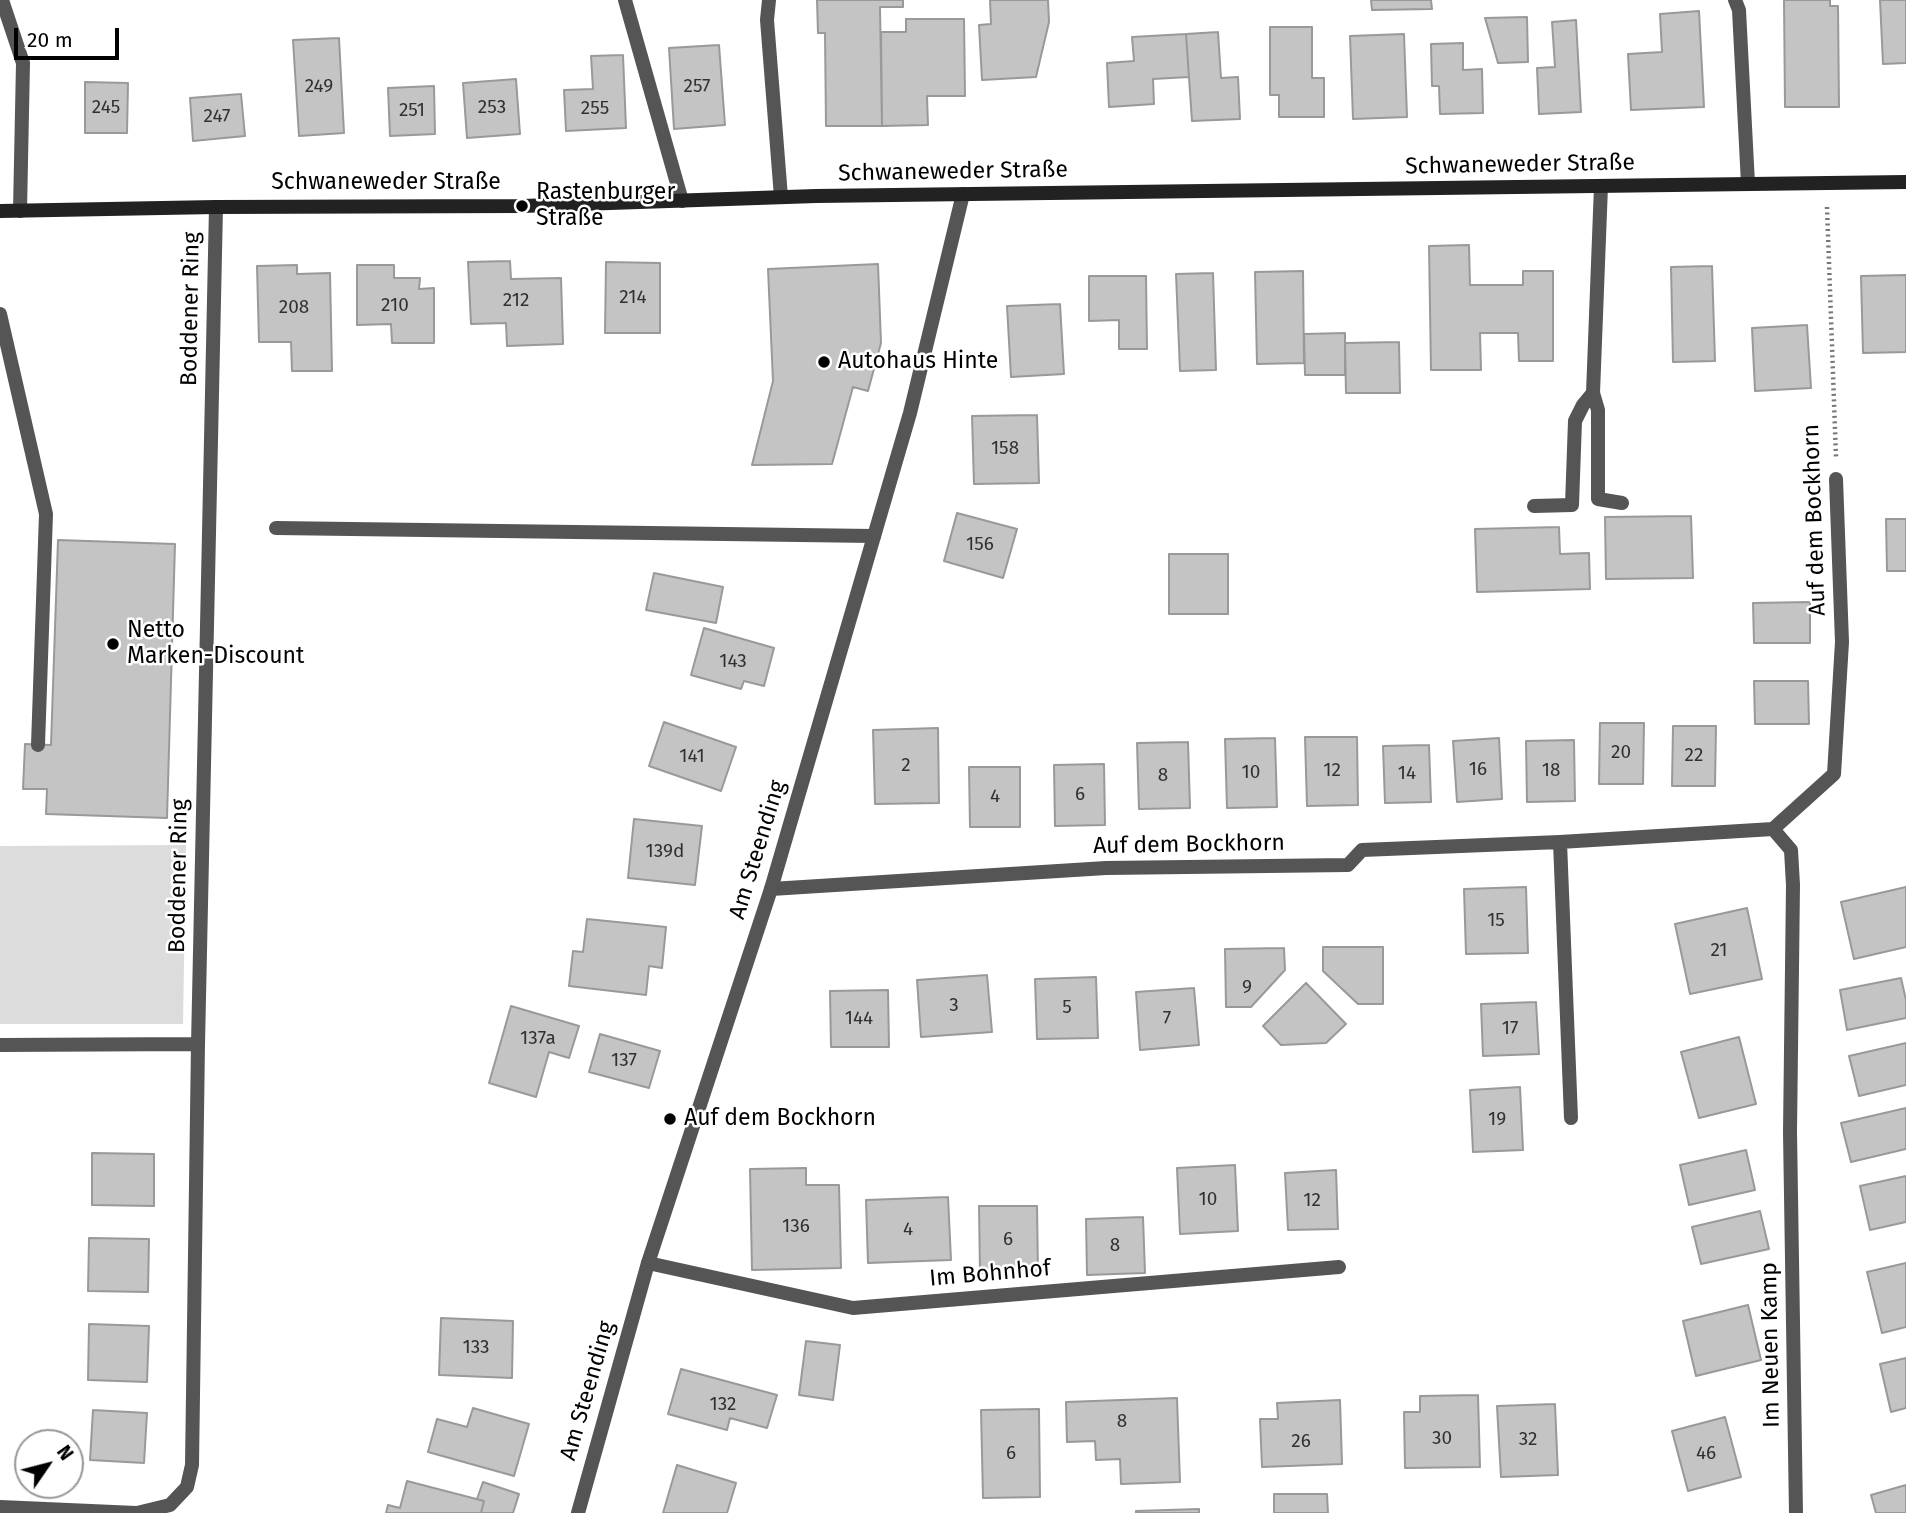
<!DOCTYPE html>
<meta charset="utf-8">
<style>
body{margin:0}
#map{position:relative;width:1906px;height:1513px;overflow:hidden;background:#fff;font-family:"Fira Sans",sans-serif}
canvas{display:block}
.north{position:absolute;left:14px;top:1429px;width:70px;height:70px;box-sizing:border-box;background:#fff;border:2px solid #999;border-radius:50%;rotate:55deg;font-size:19px;font-weight:700;line-height:28px;text-align:center;color:#000}
.north::after{content:'';display:block;margin:auto;width:24px;height:32px;background:#000;clip-path:polygon(50% 0,100% 100%,50% 72%,0 100%)}
.scale{position:absolute;left:14px;top:28px;width:105px;height:32px;box-sizing:border-box;border:4px solid #000;border-top:0;padding-left:9px;font-size:21px;line-height:24px;white-space:nowrap;color:#000;-webkit-text-stroke:5px #fff;paint-order:stroke}
</style>
<div id="map">
<canvas width="1906" height="1513"></canvas>
<div class="north">N</div>
<div class="scale">20 m</div>
</div>
<script>
const ctx = document.querySelector('canvas').getContext('2d');
ctx.lineJoin = 'round';
function paint(path, color) { ctx.fillStyle = color; ctx.fill(path, 'evenodd'); }
const shape = rows => new Path2D(rows.map(r => 'M' + r).join(''));
function strokePath(path, color, width, dash) { ctx.strokeStyle = color; ctx.lineWidth = width; ctx.lineCap = dash ? 'butt' : 'round'; ctx.setLineDash(dash || []); ctx.stroke(path); }
function label(font, color, halo, rows, align = 'center') {
  ctx.font = font + ' "Fira Sans",sans-serif'; ctx.lineWidth = 5; ctx.setLineDash([]); ctx.textBaseline = 'middle'; ctx.strokeStyle = halo; ctx.fillStyle = color; for (const [text, x, y, turn = 0] of rows) {
    ctx.save(); ctx.translate(x, y); ctx.rotate((+turn || 0) * Math.PI / 180); ctx.textAlign = isNaN(turn) ? turn : align; if (halo) ctx.strokeText(text, 0, 0); ctx.fillText(text, 0, 0); ctx.restore();
  }
}
const green = shape([
 [186,845,183,1024,0,1024,0,846]
]);
const building = shape([
 [817,0,903,0,903,7,880,7,882,126,826,126,825,33,818,33,817,0],
 [990,0,1048,0,1049,22,1036,77,982,80,979,25,991,24,990,0],
 [1371,0,1431,0,1432,9,1372,10,1371,0],
 [1784,0,1830,0,1830,6,1838,6,1839,107,1785,107,1784,0],
 [1880,0,1906,0,1906,63,1883,64,1880,0],
 [1699,11,1704,107,1631,110,1628,54,1662,52,1660,14,1699,11],
 [1527,17,1528,62,1498,63,1485,18,1527,17],
 [906,19,964,19,965,96,927,96,928,125,882,126,881,32,906,32,906,19],
 [1576,20,1581,112,1539,114,1537,68,1555,67,1552,22,1576,20],
 [1270,27,1312,27,1312,78,1324,78,1324,117,1279,117,1279,95,1270,95,1270,27],
 [1218,32,1221,78,1238,77,1240,119,1192,121,1186,34,1218,32],
 [1186,34,1189,77,1153,79,1154,104,1109,107,1107,63,1134,61,1132,37,1186,34],
 [1404,34,1407,117,1353,119,1350,36,1404,34],
 [339,38,344,133,299,136,293,40,339,38],
 [1463,43,1463,70,1482,69,1483,113,1440,114,1439,86,1432,86,1431,44,1463,43],
 [719,45,725,125,674,129,669,48,719,45],
 [623,55,626,128,566,131,564,90,593,89,591,56,623,55],
 [516,79,520,134,467,138,463,83,516,79],
 [85,82,128,83,127,133,85,133,85,82],
 [434,86,435,134,390,136,388,88,434,86],
 [241,94,245,136,193,141,190,98,241,94],
 [1469,245,1470,285,1523,285,1523,271,1553,271,1553,361,1519,361,1518,333,1480,333,1481,370,1431,370,1429,246,1469,245],
 [510,261,511,279,561,278,563,344,507,346,506,323,471,324,468,262,510,261],
 [606,262,660,263,660,333,605,333,606,262],
 [878,264,881,343,868,391,853,387,832,464,752,465,773,381,768,269,878,264],
 [297,265,297,274,330,273,332,371,292,371,291,342,259,342,257,266,297,265],
 [357,265,394,265,394,278,420,278,419,289,434,288,434,343,392,343,391,324,357,325,357,265],
 [1712,266,1715,361,1673,362,1671,267,1712,266],
 [1303,271,1304,363,1257,364,1255,272,1303,271],
 [1213,273,1216,370,1180,371,1176,274,1213,273],
 [1906,275,1906,352,1863,353,1861,276,1906,275],
 [1089,276,1146,276,1147,349,1119,349,1119,320,1089,321,1089,276],
 [1060,304,1064,374,1011,377,1007,306,1060,304],
 [1807,325,1811,388,1755,391,1752,328,1807,325],
 [1345,333,1345,375,1305,375,1304,334,1345,333],
 [1399,342,1400,393,1346,393,1345,343,1399,342],
 [1037,415,1039,483,974,484,972,416,1037,415],
 [957,513,1017,529,1003,578,944,561,957,513],
 [1691,516,1693,578,1606,579,1605,517,1691,516],
 [1886,519,1906,519,1906,571,1887,571,1886,519],
 [1559,527,1560,554,1589,553,1590,589,1477,592,1475,529,1559,527],
 [58,540,175,544,167,818,46,814,47,789,23,789,25,744,51,745,58,540],
 [1169,554,1228,554,1228,614,1169,614,1169,554],
 [654,573,723,587,716,623,646,610,654,573],
 [1810,602,1810,643,1754,643,1753,603,1810,602],
 [704,628,774,648,764,686,744,681,741,689,691,675,704,628],
 [1754,681,1808,681,1809,724,1755,724,1754,681],
 [664,722,736,747,721,791,649,766,664,722],
 [1600,723,1644,723,1643,784,1599,784,1600,723],
 [1673,726,1716,726,1715,786,1672,786,1673,726],
 [938,728,939,803,875,804,873,730,938,728],
 [1305,737,1357,737,1358,805,1307,806,1305,737],
 [1275,738,1277,807,1227,808,1225,739,1275,738],
 [1499,738,1502,799,1457,802,1453,741,1499,738],
 [1574,740,1575,801,1527,802,1526,741,1574,740],
 [1188,742,1190,808,1139,809,1137,743,1188,742],
 [1429,745,1431,802,1385,803,1383,746,1429,745],
 [1104,764,1105,825,1055,826,1054,765,1104,764],
 [969,767,1020,767,1020,827,970,827,969,767],
 [634,819,702,826,695,885,628,878,634,819],
 [1526,887,1528,953,1466,954,1464,889,1526,887],
 [1906,887,1906,947,1854,959,1841,902,1906,887],
 [1747,908,1762,979,1690,994,1675,924,1747,908],
 [587,919,666,927,662,968,649,966,646,995,569,986,573,951,583,952,587,919],
 [1323,947,1383,947,1383,1004,1358,1004,1323,971,1323,947],
 [1284,948,1285,970,1251,1007,1226,1007,1225,949,1284,948],
 [987,975,992,1032,921,1037,917,980,987,975],
 [1096,977,1098,1038,1037,1039,1035,979,1096,977],
 [1901,978,1906,1000,1906,1018,1847,1030,1840,990,1901,978],
 [1306,983,1346,1024,1326,1043,1281,1045,1263,1026,1306,983],
 [1194,988,1199,1045,1140,1050,1136,992,1194,988],
 [888,990,889,1047,831,1047,830,991,888,990],
 [1536,1002,1539,1054,1483,1056,1481,1004,1536,1002],
 [511,1006,579,1026,569,1058,549,1052,536,1097,489,1083,511,1006],
 [600,1034,660,1051,649,1088,589,1072,600,1034],
 [1739,1037,1756,1104,1699,1118,1681,1052,1739,1037],
 [1906,1043,1906,1085,1859,1096,1849,1056,1906,1043],
 [1520,1087,1523,1150,1473,1152,1470,1090,1520,1087],
 [1906,1108,1906,1149,1851,1162,1841,1123,1906,1108],
 [1746,1150,1755,1190,1689,1205,1680,1165,1746,1150],
 [92,1153,154,1154,154,1206,92,1205,92,1153],
 [1235,1165,1238,1231,1180,1234,1177,1168,1235,1165],
 [806,1168,806,1185,839,1185,841,1268,752,1270,750,1169,806,1168],
 [1336,1170,1338,1229,1288,1230,1285,1173,1336,1170],
 [1906,1176,1906,1222,1870,1230,1860,1186,1906,1176],
 [948,1197,951,1260,868,1263,866,1200,948,1197],
 [979,1206,1037,1206,1038,1273,980,1273,979,1206],
 [1760,1211,1769,1249,1701,1264,1692,1227,1760,1211],
 [1143,1217,1145,1273,1087,1275,1086,1219,1143,1217],
 [89,1238,149,1239,148,1292,88,1291,89,1238],
 [1906,1263,1906,1327,1882,1333,1867,1272,1906,1263],
 [1748,1305,1761,1360,1696,1376,1683,1321,1748,1305],
 [441,1318,513,1321,512,1378,439,1375,441,1318],
 [89,1324,149,1326,147,1382,88,1380,89,1324],
 [806,1341,840,1345,833,1400,799,1395,806,1341],
 [1906,1358,1906,1408,1891,1412,1880,1364,1906,1358],
 [681,1369,777,1395,767,1428,730,1418,727,1430,668,1414,681,1369],
 [1478,1395,1480,1467,1405,1468,1404,1412,1420,1412,1420,1396,1478,1395],
 [1177,1398,1180,1482,1121,1484,1120,1459,1096,1460,1095,1441,1067,1442,1066,1402,1177,1398],
 [1340,1400,1342,1464,1262,1467,1260,1419,1278,1419,1277,1403,1340,1400],
 [1555,1404,1558,1475,1501,1477,1497,1406,1555,1404],
 [473,1408,529,1424,514,1476,428,1452,437,1419,467,1427,473,1408],
 [1039,1409,1040,1497,983,1498,981,1410,1039,1409],
 [93,1410,147,1413,144,1463,90,1460,93,1410],
 [1725,1417,1741,1477,1688,1491,1672,1431,1725,1417],
 [677,1465,736,1483,727,1513,663,1513,677,1465],
 [407,1481,484,1501,481,1513,386,1513,388,1505,400,1508,407,1481],
 [483,1482,519,1494,513,1513,481,1513,484,1501,477,1499,483,1482],
 [1906,1485,1906,1513,1876,1513,1871,1495,1906,1485],
 [1274,1494,1327,1494,1328,1513,1274,1513,1274,1494],
 [1199,1509,1199,1513,1136,1513,1136,1511,1199,1509]
]);
const path = shape([
 [1827,207,1836,457]
]);
const service = shape([
 [2,0,23,63,20,211],
 [625,0,682,201],
 [1601,186,1593,393,1598,410,1598,499,1622,503],
 [0,314,46,514,38,745],
 [1534,506,1572,505,1575,421,1583,405,1593,393],
 [276,528,874,536]
]);
const minor = shape([
 [769,0,767,20,781,197],
 [1735,0,1739,10,1748,184],
 [1560,842,1571,1118],
 [771,889,1106,868,1348,865,1362,850,1560,842,1773,829],
 [0,1045,198,1044],
 [648,1263,853,1308,1339,1267],
 [0,1507,136,1513],
 [137,1513,170,1505,187,1487,192,1465,198,1044,216,207],
 [1796,1513,1790,1132,1793,885,1791,850,1773,829,1834,774,1842,642,1836,479]
]);
const tertiary = shape([
 [578,1513,648,1263,771,889,910,413,963,194]
]);
const secondary = shape([
 [0,211,216,207,522,206,816,196,1906,182]
]);
const markers = [
 [522,206,7,"#000"],
 [824,362,7,"#000"],
 [113,644,7,"#000"],
 [670,1119,7,"#000"]
];
const numberNames = [
 ["249",319,87],
 ["257",697,87],
 ["245",106,108],
 ["253",492,108],
 ["255",595,109],
 ["251",412,111],
 ["247",217,117],
 ["214",633,298],
 ["212",516,301],
 ["210",395,306],
 ["208",294,308],
 ["158",1005,449],
 ["156",980,545],
 ["143",733,662],
 ["20",1621,753],
 ["22",1694,756],
 ["141",692,757],
 ["2",906,766],
 ["16",1478,770],
 ["12",1332,771],
 ["18",1551,771],
 ["10",1251,773],
 ["14",1407,774],
 ["8",1163,776],
 ["6",1080,795],
 ["4",995,797],
 ["139d",665,852],
 ["15",1496,921],
 ["21",1719,951],
 ["9",1247,988],
 ["3",954,1006],
 ["5",1067,1008],
 ["144",859,1019],
 ["7",1167,1019],
 ["17",1510,1029],
 ["137a",538,1039],
 ["137",624,1061],
 ["19",1497,1120],
 ["10",1208,1200],
 ["12",1312,1201],
 ["136",796,1227],
 ["4",908,1230],
 ["6",1008,1240],
 ["8",1115,1246],
 ["133",476,1348],
 ["132",723,1405],
 ["8",1122,1422],
 ["30",1442,1439],
 ["32",1528,1440],
 ["26",1301,1442],
 ["6",1011,1454],
 ["46",1706,1454]
];
const streetNames = [
 ["Schwaneweder Straße",1520,165,-1],
 ["Schwaneweder Straße",953,172,-1],
 ["Schwaneweder Straße",386,183],
 ["Boddener Ring",191,309,-89],
 ["Auf dem Bockhorn",1815,520,-92],
 ["Auf dem Bockhorn",1189,845,-1],
 ["Am Steending",758,850,-73],
 ["Boddener Ring",179,876,-89],
 ["Im Bohnhof",990,1274,-5],
 ["Im Neuen Kamp",1771,1345,-91],
 ["Am Steending",588,1391,-74]
];
const poiNames = [
 ["Rastenburger",536,193],
 ["Straße",536,219],
 ["Autohaus Hinte",838,362],
 ["Netto",127,631],
 ["Marken-Discount",127,657],
 ["Auf dem Bockhorn",684,1119]
];
paint(green, '#dcdcdc');
paint(building, '#c4c4c4');
strokePath(building, '#999', 2);
strokePath(path, '#777', 4.5, [2, 3.5]);
strokePath(service, '#555', 14);
strokePath(minor, '#555', 14);
strokePath(tertiary, '#555', 14);
strokePath(secondary, '#222', 14);
for (const [x, y, r, color] of markers) { const dot = new Path2D(); dot.arc(x, y, r, 0, 2 * Math.PI); ctx.fillStyle = color; ctx.fill(dot); strokePath(dot, '#fff', 2.5); }
label('19px', '#313131', null, numberNames);
label('23px', '#000', '#fff', streetNames);
label('23px', '#000', '#fff', poiNames, 'left');
</script>
